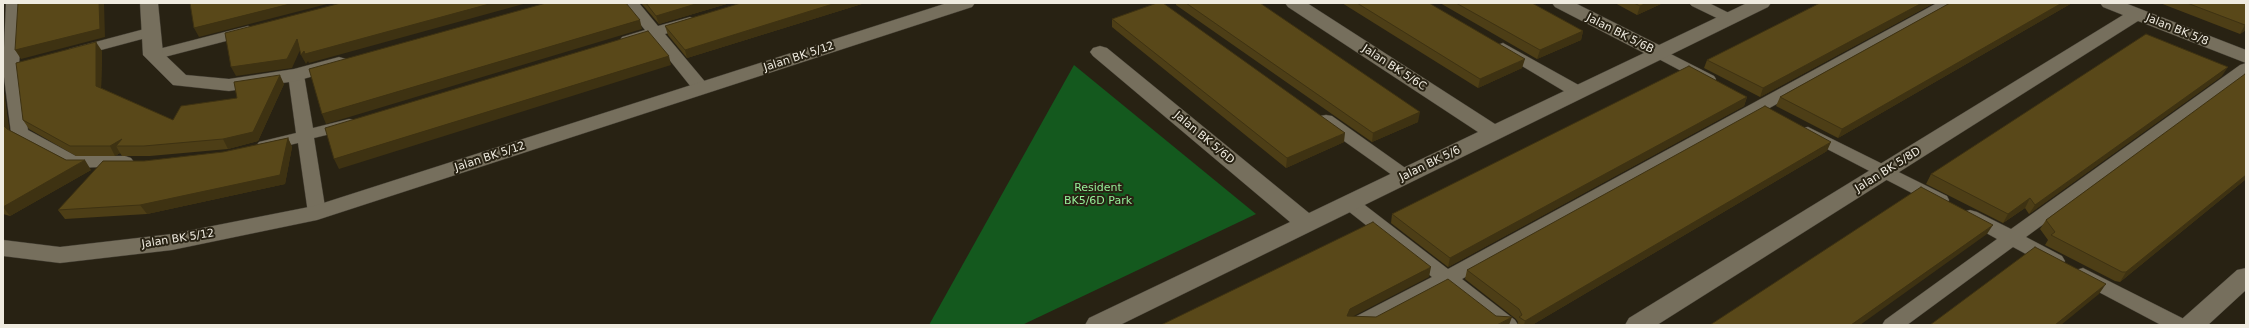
<!DOCTYPE html>
<style>
body{margin:0}
#map{position:relative;width:2249px;height:328px;overflow:hidden;background:#282213;font-family:"DejaVu Sans",sans-serif}
canvas{display:block}
.frame{position:absolute;inset:0;border:4px solid #efebe0;pointer-events:none}
</style>
<div id="map">
<canvas width="2249" height="328"></canvas>
<div class="frame"></div>
</div>
<script>
const ctx = document.querySelector('canvas').getContext('2d');
ctx.lineJoin = 'round';
function paint(path, color) { ctx.fillStyle = color; ctx.fill(path, 'evenodd'); }
const shape = rows => new Path2D(rows.map(r => 'M' + r).join(''));
function strokePath(path, color, width, dash) { ctx.strokeStyle = color; ctx.lineWidth = width; ctx.lineCap = dash ? 'butt' : 'round'; ctx.setLineDash(dash || []); ctx.stroke(path); }
function label(font, color, halo, rows, align = 'center') {
  ctx.font = font + ' "DejaVu Sans",sans-serif'; ctx.lineWidth = 4; ctx.setLineDash([]); ctx.textBaseline = 'middle'; ctx.strokeStyle = halo; ctx.fillStyle = color; for (const [text, x, y, turn = 0] of rows) {
    ctx.save(); ctx.translate(x, y); ctx.rotate((+turn || 0) * Math.PI / 180); ctx.textAlign = isNaN(turn) ? turn : align; if (halo) ctx.strokeText(text, 0, 0); ctx.fillText(text, 0, 0); ctx.restore();
  }
}
const green = shape([
 [1074,65,1256,214,1022,325,929,325]
]);
const service = shape([
 [6,3,22,3,19,68,28,130,76,156,125,156,131,158,134,162,131,166,73,168,14,137,11,133,3,69,6,3],
 [623,3,639,3,658,26,690,17,695,19,698,22,695,25,665,34,707,84,709,88,707,92,695,92,652,38,628,45,622,43,620,40,622,37,645,30,623,3],
 [1689,3,1709,3,1735,16,1738,19,1735,22,1730,24,1725,22,1692,6,1689,3],
 [1937,3,1956,3,1953,6,1462,279,1515,320,1518,325,1494,325,1446,287,1374,325,1346,325,1349,320,1432,277,1343,207,1341,203,1343,199,1350,197,1357,199,1448,269,1937,3],
 [248,26,253,28,256,31,253,34,153,60,147,58,145,55,147,52,248,26],
 [152,27,157,29,160,32,157,35,75,57,69,55,67,52,69,49,152,27],
 [1503,43,1584,88,1586,92,1584,96,1572,96,1497,51,1495,48,1497,45,1503,43],
 [1659,48,1714,76,1716,79,1714,82,1702,82,1653,56,1651,53,1653,50,1659,48],
 [2246,63,2246,76,2026,237,2062,256,2065,261,2062,266,2055,268,2048,266,2013,247,1907,325,1882,325,1885,320,1997,239,1963,220,1961,216,1963,212,1970,210,1977,212,2011,229,2240,65,2246,63],
 [296,70,302,72,304,75,313,128,349,119,355,120,358,124,355,128,314,138,326,213,324,217,317,219,310,217,308,213,298,143,265,151,259,150,256,146,259,142,296,133,288,75,290,72,296,70],
 [1326,115,1332,116,1411,172,1414,176,1411,180,1405,182,1399,180,1320,124,1317,120,1320,116,1326,115],
 [1808,127,1947,196,1949,200,1947,204,1940,206,1933,204,1802,136,1799,132,1802,128,1808,127],
 [2083,268,2186,320,2189,325,2161,325,2076,280,2073,275,2076,270,2083,268]
]);
const minor = shape([
 [140,3,158,3,163,53,186,75,229,79,294,69,339,57,346,59,349,63,346,67,296,81,229,91,173,85,143,55,140,3],
 [947,3,975,3,972,7,317,220,172,250,60,263,3,256,3,240,60,247,172,234,314,206,947,3],
 [1285,3,1307,3,1495,124,1644,53,1555,7,1552,3,1575,3,1659,45,1747,3,1771,3,1768,7,1120,325,1085,325,1089,318,1290,222,1093,56,1090,52,1093,48,1100,46,1107,48,1309,213,1478,132,1288,7,1285,3],
 [2100,3,2125,3,2246,50,2246,63,2138,21,1657,325,1625,325,1629,318,2123,15,2103,7,2100,3],
 [2246,268,2246,290,2208,325,2179,325,2183,318,2237,270,2246,268]
]);
const wall = shape([
 [641,3,730,3,659,24],
 [741,3,865,3,687,58,668,35,665,26],
 [1176,3,1260,3,1418,122,1372,142,1176,5],
 [1342,3,1429,3,1522,68,1478,88],
 [1440,3,1532,3,1583,31,1581,40,1537,59],
 [1615,3,1663,3,1637,15],
 [1820,3,1934,3,1760,97,1704,68,1707,60],
 [1950,3,2072,3,1838,138,1776,106,1780,97],
 [2160,3,2246,3,2246,30,2240,34],
 [1112,19,1344,142,1286,168,1112,27],
 [102,51,101,88,173,120,237,98,284,84,258,141,228,149,150,156,122,156,120,153,115,156,76,156,29,129,23,120],
 [2246,74,2246,179,2120,282,2115,281,2045,245,2048,240,2040,229,2046,220],
 [2222,76,2029,214,2025,208,2003,223,1926,184,1931,174],
 [3,86,9,130,66,160,91,170,10,216,3,214],
 [1747,97,1744,106,1448,267,1391,223,1392,214],
 [288,138,292,147,285,184,147,214,65,219,58,210,144,161,223,152],
 [1827,151,1532,325,1517,325,1518,322,1516,319,1465,279,1467,270]
]);
const shadedWall = shape([
 [3,3,4,3,3,39],
 [99,3,104,3,105,37,21,59,15,50],
 [294,3,331,3,199,37,194,28],
 [493,3,527,3,309,63,308,61,306,64,301,55,304,51],
 [699,3,730,3,659,24,656,16],
 [836,3,865,3,687,58,685,50],
 [1647,3,1663,3,1637,15,1640,6],
 [1922,3,1934,3,1760,97,1763,88],
 [2062,3,2072,3,1838,138,1842,129],
 [640,20,642,29,326,124,322,114],
 [2246,25,2246,30,2240,34,2245,25],
 [1583,31,1581,40,1537,59,1540,50],
 [297,39,301,48,292,68,236,76,231,67],
 [96,42,102,51,101,95,96,86],
 [669,56,671,65,339,169,334,159],
 [1525,59,1522,68,1478,88,1480,79],
 [2228,67,2222,76,2029,214,2035,205],
 [280,75,284,84,258,141,228,149,223,139],
 [3,86,10,134,3,125],
 [1747,97,1744,106,1448,267,1450,258],
 [1420,112,1418,122,1372,142,1373,133],
 [1345,133,1344,142,1286,168,1287,158],
 [288,138,292,147,285,184,147,214,140,205],
 [122,139,116,146,120,153,115,156,110,146],
 [1831,142,1827,151,1532,325,1524,325,1525,321],
 [85,160,91,170,10,216,3,207],
 [2246,175,2246,179,2120,282,2126,272],
 [2030,198,2025,208,2003,223,2008,214],
 [1993,225,1987,234,1860,325,1851,325],
 [1431,267,1429,277,1348,319,1347,316,1350,309],
 [2106,284,2099,294,2061,325,2055,325],
 [1512,317,1509,325,1497,325]
]);
const building = shape([
 [18,3,99,3,100,29,15,50,18,3],
 [190,3,294,3,194,28,190,3],
 [341,3,493,3,305,54,304,51,301,55,297,39,287,59,231,67,225,33,341,3],
 [546,3,626,3,640,20,322,114,309,69,546,3],
 [646,3,699,3,656,16,646,3],
 [741,3,836,3,685,50,665,26,741,3],
 [1157,3,1163,3,1345,133,1287,158,1112,19,1157,3],
 [1186,3,1260,3,1420,112,1373,133,1186,3],
 [1357,3,1429,3,1525,59,1480,79,1357,3],
 [1456,3,1532,3,1583,31,1540,50,1456,3],
 [1634,3,1647,3,1640,6,1634,3],
 [1820,3,1922,3,1763,88,1707,60,1820,3],
 [1950,3,2062,3,1842,129,1780,97,1950,3],
 [2187,3,2246,3,2246,25,2245,25,2187,3],
 [648,31,669,56,334,159,325,128,648,31],
 [2146,34,2228,67,2035,205,2030,198,2008,214,1931,174,2146,34],
 [96,42,96,86,173,120,181,106,237,98,234,82,280,75,253,132,223,139,144,146,116,146,122,139,110,146,70,146,23,120,16,63,96,42],
 [1689,66,1747,97,1450,258,1392,214,1689,66],
 [2245,74,2246,74,2246,175,2126,272,2122,272,2051,235,2055,232,2046,220,2245,74],
 [1765,106,1831,142,1525,321,1519,317,1522,315,1519,309,1467,270,1765,106],
 [3,121,3,125,7,129,66,160,85,160,3,207,3,121],
 [288,138,280,175,140,205,58,210,103,161,144,161,223,152,288,138],
 [1921,187,1993,225,1851,325,1710,325,1921,187],
 [1373,222,1431,267,1350,309,1347,316,1376,317,1448,279,1496,316,1512,317,1497,325,1161,325,1373,222],
 [2035,247,2106,284,2055,325,1930,325,2035,247]
]);
const streetNames = [
 ["Jalan BK 5/8",2177,30,22],
 ["Jalan BK 5/6B",1620,34,27],
 ["Jalan BK 5/12",799,57,-18],
 ["Jalan BK 5/6C",1394,68,33],
 ["Jalan BK 5/6D",1204,138,40],
 ["Jalan BK 5/12",490,157,-18],
 ["Jalan BK 5/6",1430,164,-26],
 ["Jalan BK 5/8D",1888,170,-32],
 ["Jalan BK 5/12",178,239,-9]
];
const parkNames = [
 ["Resident",1098,188],
 ["BK5/6D Park",1098,201]
];
paint(green, '#14591e');
strokePath(service, '#423d32', 1);
strokePath(minor, '#423d32', 1);
paint(service, '#766f5d');
paint(minor, '#766f5d');
paint(wall, '#4d3e16');
paint(shadedWall, '#3e3212');
paint(building, '#594819');
strokePath(building, '#3e3212', 1);
label('11px', '#efebe0', '#282213', streetNames);
label('11px', '#96ef9a', '#282213', parkNames);
</script>
